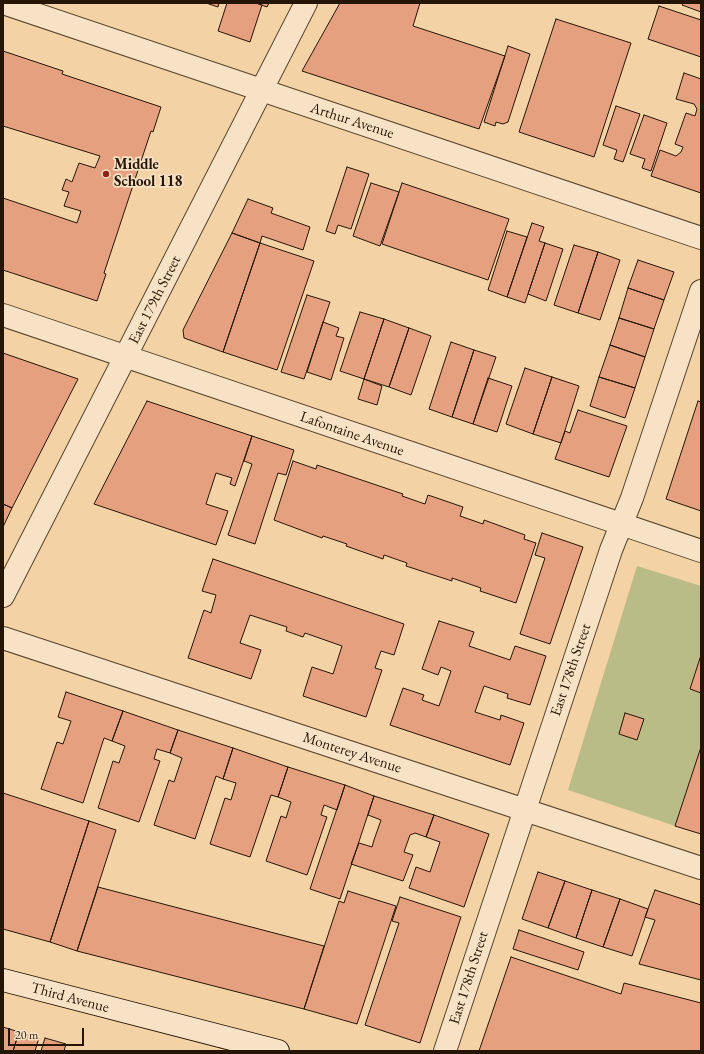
<!DOCTYPE html>
<style>
body{margin:0}
#map{position:relative;width:704px;height:1054px;overflow:hidden;background:#f3d3a6;font-family:"EB Garamond",serif}
canvas{display:block}
.frame{position:absolute;inset:0;border:4px solid #271504;pointer-events:none}
.scale{position:absolute;left:8px;top:1028px;width:76px;height:18px;box-sizing:border-box;border:2px solid #271504;border-top:0;padding-left:5px;font-size:12px;line-height:14px;white-space:nowrap;color:#271504;-webkit-text-stroke:3px #f7e2c5;paint-order:stroke}
</style>
<div id="map">
<canvas width="704" height="1054"></canvas>
<div class="frame"></div>
<div class="scale">20 m</div>
</div>
<script>
const ctx = document.querySelector('canvas').getContext('2d');
ctx.lineJoin = 'round';
function paint(path, color) { ctx.fillStyle = color; ctx.fill(path, 'evenodd'); }
const shape = rows => new Path2D(rows.map(r => 'M' + r).join(''));
function strokePath(path, color, width, dash) { ctx.strokeStyle = color; ctx.lineWidth = width; ctx.lineCap = dash ? 'butt' : 'round'; ctx.setLineDash(dash || []); ctx.stroke(path); }
function label(font, color, halo, rows, align = 'center') {
  ctx.font = font + ' "EB Garamond",serif'; ctx.lineWidth = 3.5; ctx.setLineDash([]); ctx.textBaseline = 'middle'; ctx.strokeStyle = halo; ctx.fillStyle = color; for (const [text, x, y, turn = 0] of rows) {
    ctx.save(); ctx.translate(x, y); ctx.rotate((+turn || 0) * Math.PI / 180); ctx.textAlign = isNaN(turn) ? turn : align; if (halo) ctx.strokeText(text, 0, 0); ctx.fillText(text, 0, 0); ctx.restore();
  }
}
const green = shape([
 [637,566,701,586,701,655,690,689,701,693,701,747,675,826,568,790]
]);
const building = shape([
 [206,3,219,3,218,7,206,3],
 [227,3,256,3,262,5,250,42,218,31,227,3],
 [256,3,269,3,267,7,256,3],
 [340,3,420,3,413,26,505,56,479,129,302,71,340,3],
 [683,3,701,3,701,12,682,5,683,3],
 [659,6,701,20,701,57,648,39,659,6],
 [556,19,631,43,594,157,519,132,556,19],
 [508,46,530,54,508,122,503,124,496,122,495,126,484,122,508,46],
 [3,51,63,71,62,74,161,107,153,132,151,131,104,273,106,274,97,301,3,270,3,198,77,223,81,211,64,206,69,192,62,190,66,179,72,182,79,163,95,168,100,156,3,126,3,51],
 [684,73,701,79,701,193,651,176,660,150,676,156,681,152,683,147,675,144,686,113,695,116,697,109,694,104,676,99,684,73],
 [616,106,640,114,623,162,614,159,617,150,603,145,616,106],
 [644,115,667,123,651,171,642,168,645,159,630,154,644,115],
 [347,167,369,174,351,229,338,225,335,234,326,231,347,167],
 [371,183,399,192,380,246,353,236,371,183],
 [402,183,509,219,488,280,382,244,402,183],
 [248,199,273,208,271,213,310,227,303,250,262,236,260,243,232,233,248,199],
 [532,223,544,227,539,241,545,243,525,303,507,297,532,223],
 [507,231,527,237,507,297,488,290,507,231],
 [232,233,260,243,223,352,184,338,183,330,232,233],
 [260,243,314,261,277,370,223,352,260,243],
 [545,243,563,249,546,301,528,294,545,243],
 [574,245,598,252,578,313,554,305,574,245],
 [598,252,620,260,600,320,578,313,598,252],
 [638,260,674,272,664,300,628,288,638,260],
 [628,288,664,300,654,329,619,318,628,288],
 [307,295,330,302,304,379,281,372,307,295],
 [360,312,384,319,364,379,340,371,360,312],
 [619,318,654,329,645,357,610,345,619,318],
 [384,319,409,328,389,387,364,379,384,319],
 [323,322,339,328,336,336,344,338,331,380,307,372,323,322],
 [409,328,431,336,411,395,389,387,409,328],
 [451,342,474,350,452,417,429,409,451,342],
 [610,345,645,357,635,388,599,377,610,345],
 [474,350,496,357,473,424,452,417,474,350],
 [3,353,78,379,12,508,3,504,3,353],
 [525,368,552,377,533,434,506,424,525,368],
 [552,377,579,386,561,443,533,434,552,377],
 [599,377,635,388,625,418,590,406,599,377],
 [488,378,512,386,497,432,473,424,488,378],
 [364,379,382,386,377,405,358,399,364,379],
 [147,401,252,436,235,486,230,484,232,478,216,473,206,504,228,511,216,545,94,504,147,401],
 [698,401,701,402,701,511,666,499,698,401],
 [578,410,627,426,609,477,555,459,565,431,570,433,578,410],
 [252,436,294,450,286,475,278,473,255,544,228,535,252,464,244,461,252,436],
 [293,461,316,469,317,465,403,494,402,496,425,504,428,495,463,507,460,516,483,524,484,520,525,535,524,539,536,543,516,603,480,591,481,588,452,578,452,581,406,566,407,563,384,555,383,559,346,546,347,544,323,536,322,538,274,520,293,461],
 [3,504,12,508,3,527,3,504],
 [542,533,583,547,550,644,520,634,545,558,535,555,542,533],
 [213,559,404,624,394,655,381,651,375,668,382,670,366,717,303,696,312,667,333,674,342,646,305,633,303,637,286,631,287,627,250,615,240,643,261,650,251,679,188,658,204,610,211,613,216,595,202,591,213,559],
 [439,621,474,632,469,646,510,660,515,646,546,656,530,705,507,698,508,694,484,686,475,712,500,720,501,715,524,723,510,765,390,725,403,688,424,695,422,700,439,706,451,671,441,667,438,675,422,669,439,621],
 [701,655,701,693,690,689,701,655],
 [66,692,123,711,112,741,104,738,83,803,41,789,57,742,63,744,71,721,58,717,66,692],
 [123,711,178,730,170,753,157,749,154,759,160,761,139,822,98,808,113,761,119,763,125,746,112,741,123,711],
 [625,713,644,719,637,740,619,734,625,713],
 [178,730,233,748,223,779,216,776,195,839,154,825,169,780,174,782,182,758,170,753,178,730],
 [701,747,701,834,675,826,701,747],
 [233,748,288,767,278,797,271,795,250,857,210,844,225,798,231,800,236,783,223,779,233,748],
 [288,767,345,785,337,810,324,805,321,815,327,817,307,875,266,861,281,816,286,818,291,802,278,797,288,767],
 [345,785,374,796,340,899,310,889,345,785],
 [3,793,89,821,50,942,3,929,3,793],
 [374,796,434,815,426,837,415,833,410,835,404,852,413,855,403,881,351,864,359,843,372,847,374,840,381,820,368,815,374,796],
 [434,815,489,834,464,907,409,888,416,867,430,872,440,842,426,837,434,815],
 [89,821,116,830,77,951,50,942,89,821],
 [538,872,565,881,548,928,522,919,538,872],
 [565,881,592,890,576,938,548,928,565,881],
 [98,887,324,946,304,1009,77,951,98,887],
 [592,890,620,899,603,947,576,938,592,890],
 [655,890,701,905,701,980,639,964,655,920,645,917,655,890],
 [348,891,396,906,357,1024,304,1009,339,901,344,903,348,891],
 [400,897,461,917,420,1043,365,1025,399,923,392,921,400,897],
 [620,899,648,909,632,956,603,947,620,899],
 [519,930,584,952,578,970,513,949,519,930],
 [511,957,621,994,624,983,701,1003,701,1051,479,1051,511,957],
 [3,1027,19,1032,13,1051,3,1051,3,1027],
 [19,1032,39,1038,35,1051,13,1051,19,1032],
 [45,1038,66,1044,64,1051,41,1051,45,1038]
]);
const street = shape([
 [3,3,701,238],
 [3,315,701,551],
 [3,596,306,3],
 [3,638,701,868],
 [445,1051,611,550,632,498,701,291]
]);
const secondary = shape([
 [3,980,278,1051]
]);
const markers = [
 [106,174,4,"#8f2418"]
];
const streetNames = [
 ["Arthur Avenue",352,121,18],
 ["East 179th Street",155,300,-63],
 ["Lafontaine Avenue",352,434,19],
 ["East 178th Street",571,670,-71],
 ["Monterey Avenue",352,753,18],
 ["East 178th Street",469,978,-72],
 ["Third Avenue",70,998,15]
];
const poiNames = [
 ["Middle",114,165],
 ["School 118",114,182]
];
paint(green, '#babc87');
paint(building, '#e5a080');
strokePath(building, '#271504', 1);
strokePath(street, '#5a442c', 24);
strokePath(secondary, '#271504', 24);
strokePath(street, '#f7e2c5', 22);
strokePath(secondary, '#f7e2c5', 22);
for (const [x, y, r, color] of markers) { const dot = new Path2D(); dot.arc(x, y, r, 0, 2 * Math.PI); ctx.fillStyle = color; ctx.fill(dot); strokePath(dot, '#f7e2c5', 1.5); }
label('15px', '#271504', '#f7e2c5', streetNames);
label('bold 15px', '#271504', '#f7e2c5', poiNames, 'left');
</script>
